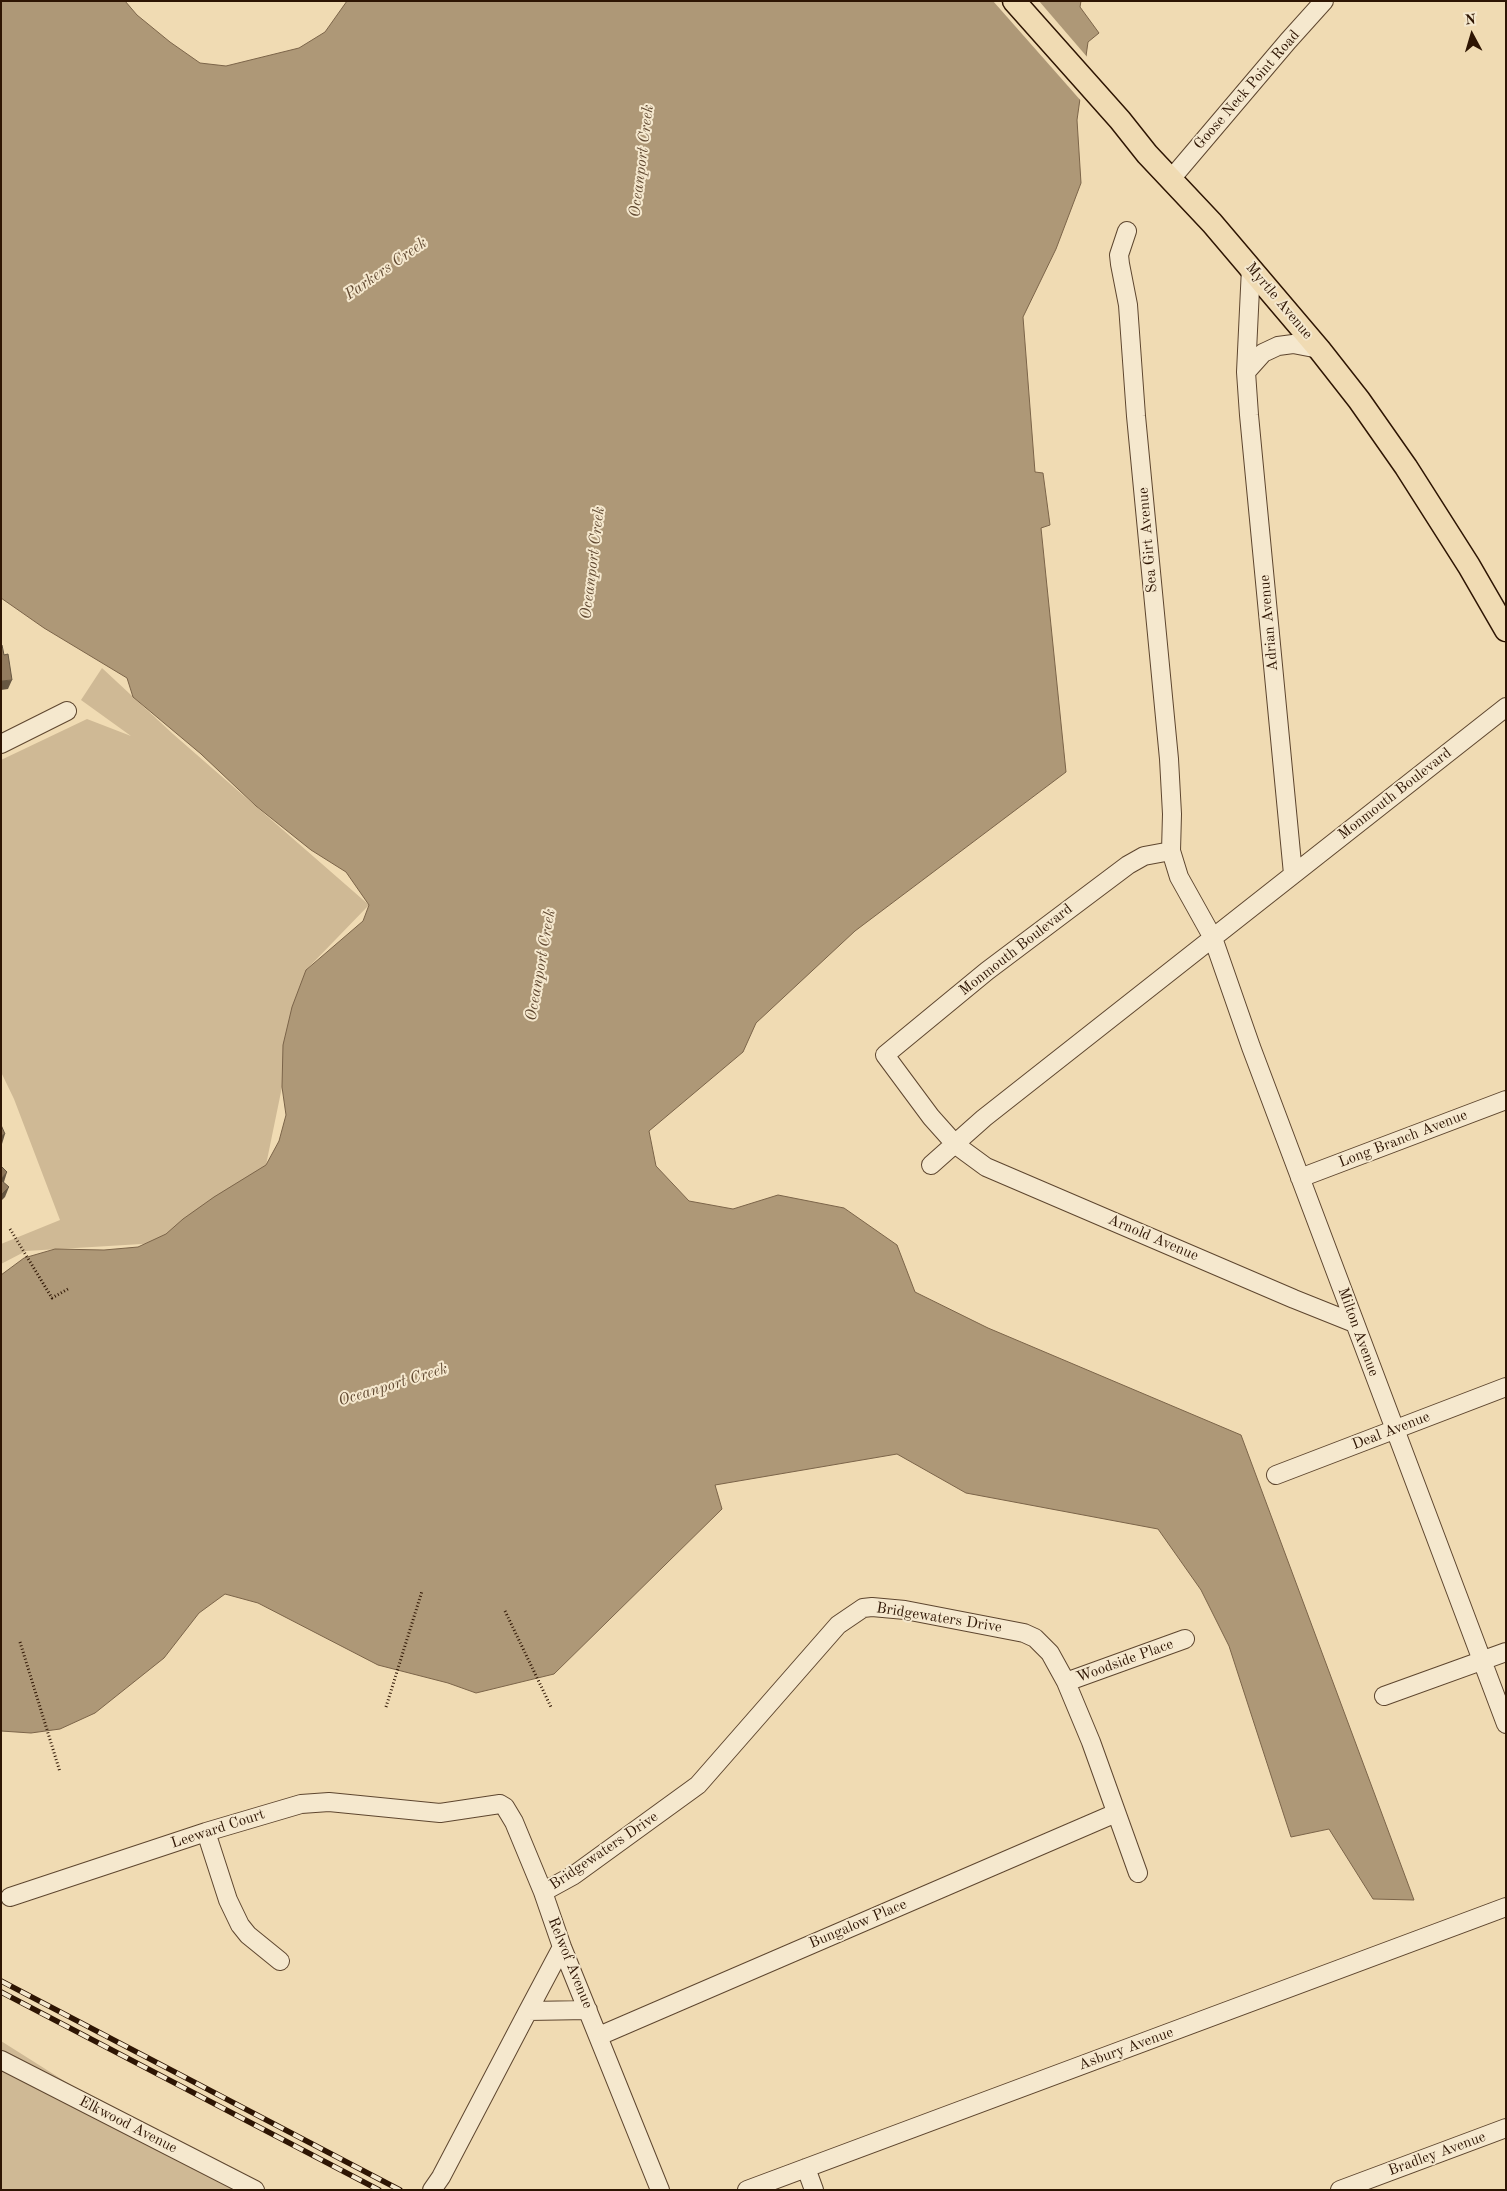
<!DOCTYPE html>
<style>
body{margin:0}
#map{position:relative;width:1507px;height:2191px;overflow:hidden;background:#f0dbb3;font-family:"Old Standard TT",serif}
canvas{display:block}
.frame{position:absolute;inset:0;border:2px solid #2e1503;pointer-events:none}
.north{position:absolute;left:1447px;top:10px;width:50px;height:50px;-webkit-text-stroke:4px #f5e8ce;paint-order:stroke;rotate:354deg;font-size:14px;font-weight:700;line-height:20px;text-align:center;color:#2e1503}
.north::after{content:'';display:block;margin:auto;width:18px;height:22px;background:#2e1503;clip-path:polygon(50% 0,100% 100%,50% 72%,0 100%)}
</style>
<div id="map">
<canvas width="1507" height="2191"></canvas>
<div class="frame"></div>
<div class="north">N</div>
</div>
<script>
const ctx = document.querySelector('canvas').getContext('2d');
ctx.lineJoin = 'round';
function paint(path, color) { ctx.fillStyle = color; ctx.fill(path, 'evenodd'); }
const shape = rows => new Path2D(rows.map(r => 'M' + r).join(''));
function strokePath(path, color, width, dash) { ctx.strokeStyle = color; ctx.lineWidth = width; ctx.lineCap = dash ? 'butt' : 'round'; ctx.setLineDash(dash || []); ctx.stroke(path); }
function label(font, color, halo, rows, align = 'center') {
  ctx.font = font + ' "Old Standard TT",serif'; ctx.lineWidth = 4; ctx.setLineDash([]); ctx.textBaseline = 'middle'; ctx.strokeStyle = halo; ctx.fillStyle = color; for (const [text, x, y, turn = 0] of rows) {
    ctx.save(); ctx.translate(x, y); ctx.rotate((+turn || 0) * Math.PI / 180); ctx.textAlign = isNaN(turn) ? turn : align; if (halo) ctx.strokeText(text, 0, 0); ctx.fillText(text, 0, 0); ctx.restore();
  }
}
const green = shape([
 [102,668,173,734,369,905,306,970,266,1165,158,1243,26,1251,1,1264,1,1244,60,1220,14,1099,1,1072,1,760,87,719,131,736,81,700],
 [1,2041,237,2190,1,2190]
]);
const water = shape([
 [1,1,125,1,137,15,170,42,200,63,226,66,299,48,325,32,347,1,1081,1,1080,7,1099,33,1088,42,1077,120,1081,183,1056,249,1023,317,1035,472,1043,473,1050,525,1041,528,1066,772,855,931,756,1023,743,1052,649,1131,656,1166,689,1201,733,1209,778,1195,844,1208,897,1245,915,1292,988,1328,1241,1435,1414,1900,1373,1899,1329,1829,1291,1837,1229,1646,1201,1590,1158,1529,966,1493,897,1454,715,1485,722,1509,554,1674,476,1693,448,1683,378,1665,258,1603,225,1594,199,1613,164,1658,95,1713,60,1729,31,1733,1,1731,1,1275,24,1258,55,1249,104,1250,138,1247,166,1234,183,1219,214,1197,266,1165,279,1141,286,1115,282,1087,283,1045,292,1007,306,970,363,921,369,905,346,872,311,850,256,806,201,754,133,697,127,678,44,628,1,598,1,1]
]);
const pier = shape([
 [993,1,1039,1,1088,58,1082,102]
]);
const path = shape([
 [10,1229,52,1298,68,1289],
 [505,1611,551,1707],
 [20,1642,60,1772],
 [386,1707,422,1591]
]);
const minor = shape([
 [1171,179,1288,41,1324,1],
 [1127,231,1119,255,1120,264,1128,305,1136,416,1169,759,1172,814,1171,851,1179,877,1213,938,1251,1047,1506,1724],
 [1251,268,1246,372,1249,415,1293,874],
 [1246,372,1263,353,1278,346,1293,344,1319,349],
 [1,744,67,711],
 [1171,851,1144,856,1128,865,987,971,885,1055,931,1117,956,1145,986,1167,1294,1299,1354,1323],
 [931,1165,984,1118,1506,707],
 [1300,1178,1506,1100],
 [1276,1475,1506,1387],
 [1066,1682,1185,1639],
 [1384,1696,1506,1652],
 [206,1832,228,1900,240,1925,248,1935,280,1961],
 [543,1892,574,1875,698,1785,838,1625,863,1608,872,1607,905,1610,1024,1633,1035,1638,1050,1653,1066,1682,1091,1742,1138,1873],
 [10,1897,206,1832,301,1804,329,1802,440,1813,500,1804,505,1807,514,1822,543,1892,562,1947,660,2190],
 [528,2011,562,1947],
 [599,2036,1116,1813],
 [1,2060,255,2190],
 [806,2168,814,2190],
 [432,2190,441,2177,528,2011,588,2010],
 [747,2190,1506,1907],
 [1340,2190,1506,2128]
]);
const major = shape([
 [1014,1,1120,120,1147,154,1212,223,1319,349,1359,400,1406,467,1469,566,1506,630]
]);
const rail = shape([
 [1,1981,400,2190],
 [1,1992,379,2190]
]);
const shadedWall = shape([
 [12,680,8,689,1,690,1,681],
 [5,1134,2,1144,1,1144,1,1136],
 [7,1172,4,1182,1,1184,1,1179],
 [9,1187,5,1197,1,1201,1,1195]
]);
const building = shape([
 [1,644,2,645,4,655,8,654,12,680,1,681,1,644],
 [1,1125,5,1134,1,1136,1,1125],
 [1,1166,7,1172,1,1179,1,1166],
 [1,1180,9,1187,1,1195,1,1180]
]);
const streetNames = [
 ["Goose Neck Point Road",1247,90,-49],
 ["Myrtle Avenue",1279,301,50],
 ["Sea Girt Avenue",1148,540,-95],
 ["Adrian Avenue",1269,623,-95],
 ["Monmouth Boulevard",1395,794,-38],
 ["Monmouth Boulevard",1016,950,-38],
 ["Long Branch Avenue",1403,1139,-21],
 ["Arnold Avenue",1153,1238,23],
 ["Milton Avenue",1358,1332,70],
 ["Deal Avenue",1391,1431,-21],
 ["Bridgewaters Drive",939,1618,9],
 ["Woodside Place",1125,1661,-20],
 ["Leeward Court",218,1829,-18],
 ["Bridgewaters Drive",604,1851,-34],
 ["Bungalow Place",858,1924,-23],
 ["Relwof Avenue",570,1963,68],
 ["Asbury Avenue",1126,2049,-20],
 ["Elkwood Avenue",128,2125,27],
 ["Bradley Avenue",1437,2154,-20]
];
const waterNames = [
 ["Oceanport Creek",642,161,-83],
 ["Parkers Creek",386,269,-35],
 ["Oceanport Creek",593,563,-83],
 ["Oceanport Creek",541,965,-80],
 ["Oceanport Creek",393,1385,-17]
];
paint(green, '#cfb995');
paint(water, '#ae9877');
strokePath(water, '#7b6449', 1);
paint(pier, '#f0dbb3');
strokePath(minor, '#5e462f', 20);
strokePath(major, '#2e1503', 25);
strokePath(path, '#2e1503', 3, [1, 2.5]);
strokePath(minor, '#f5e8ce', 18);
strokePath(major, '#f0dbb3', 22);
strokePath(rail, '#2e1503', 5.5);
strokePath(rail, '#f5e8ce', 4, [11]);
paint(shadedWall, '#675742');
paint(building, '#937c5f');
strokePath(building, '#675742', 1);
label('15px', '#2e1503', '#f5e8ce', streetNames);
label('italic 16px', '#614931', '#f5e8ce', waterNames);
</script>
